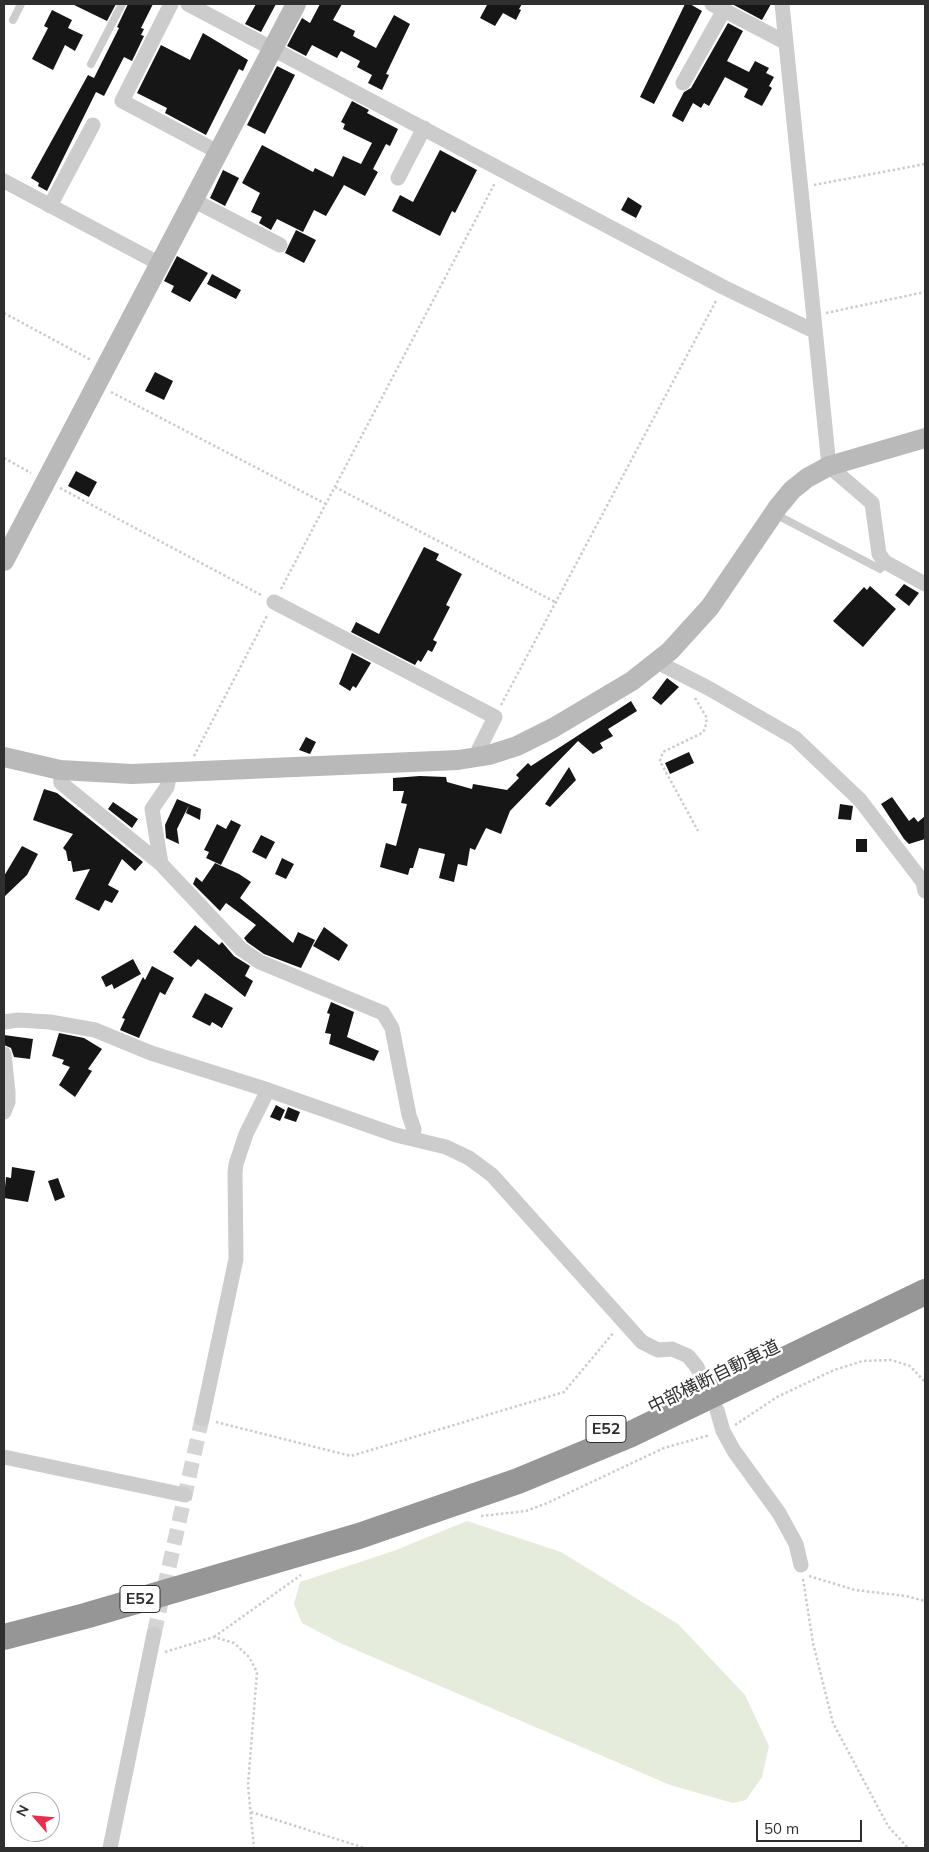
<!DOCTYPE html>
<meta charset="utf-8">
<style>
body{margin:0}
#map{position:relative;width:929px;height:1852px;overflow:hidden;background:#fff;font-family:Mulish,sans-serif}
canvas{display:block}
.frame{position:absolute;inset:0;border:5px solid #2f2f2f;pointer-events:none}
.north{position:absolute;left:10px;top:1792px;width:50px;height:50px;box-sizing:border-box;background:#fff;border:1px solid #acacac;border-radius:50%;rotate:297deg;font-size:14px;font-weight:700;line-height:20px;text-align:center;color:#2f2f2f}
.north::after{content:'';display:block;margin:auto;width:18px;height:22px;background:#e92e4c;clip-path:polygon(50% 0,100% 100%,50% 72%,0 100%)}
.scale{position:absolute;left:756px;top:1820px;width:106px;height:22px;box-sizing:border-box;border:2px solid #2f2f2f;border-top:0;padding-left:6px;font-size:15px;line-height:18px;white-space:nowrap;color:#2f2f2f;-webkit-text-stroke:4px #fff;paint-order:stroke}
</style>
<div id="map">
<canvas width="929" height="1852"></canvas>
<div class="frame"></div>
<div class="north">N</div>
<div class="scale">50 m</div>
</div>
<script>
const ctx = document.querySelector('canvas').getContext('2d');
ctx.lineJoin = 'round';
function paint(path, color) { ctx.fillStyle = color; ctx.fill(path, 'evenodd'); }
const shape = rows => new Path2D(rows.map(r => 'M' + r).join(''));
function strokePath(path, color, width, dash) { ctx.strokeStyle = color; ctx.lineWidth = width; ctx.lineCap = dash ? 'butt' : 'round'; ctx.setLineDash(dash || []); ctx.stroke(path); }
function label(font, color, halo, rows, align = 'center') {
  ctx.font = font + ' Mulish,"Noto Sans JP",sans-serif'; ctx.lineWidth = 5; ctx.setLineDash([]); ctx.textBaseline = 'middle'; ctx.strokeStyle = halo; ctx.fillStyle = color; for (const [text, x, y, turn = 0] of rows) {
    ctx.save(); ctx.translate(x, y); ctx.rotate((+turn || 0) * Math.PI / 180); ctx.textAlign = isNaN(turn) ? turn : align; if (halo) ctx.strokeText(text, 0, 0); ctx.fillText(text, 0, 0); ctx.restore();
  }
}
const green = shape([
 [467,1521,561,1552,678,1624,745,1695,769,1746,762,1777,746,1800,733,1803,670,1785,340,1643,302,1623,294,1604,300,1582,396,1550]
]);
const building = shape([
 [72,4,116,4,107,21],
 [128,4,153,4,141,28,144,29,141,35,144,36,132,61,124,57,104,96,96,92,47,191,38,186,39,183,31,178,88,75,94,78,119,28,117,27],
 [256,4,276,4,261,32,245,24],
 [320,4,342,4,333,20,355,31,353,36,376,48,394,15,410,24,386,74,389,75,382,90,368,83,372,75,357,67,360,61,341,51,337,58,312,45,306,56,287,46,302,18,310,23],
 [486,4,522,4,519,9,521,10,516,20,503,13,495,26,480,18,487,5],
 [685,4,690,4,702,11,654,104,640,97],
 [732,4,771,4,762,20],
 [52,10,72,20,68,28,83,35,75,51,65,45,53,70,32,59,48,28,44,26],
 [728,23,743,31,727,61,749,72,755,61,769,68,766,73,774,77,769,86,772,88,762,106,744,97,748,89,725,77,709,106,704,103,701,108,693,103,683,122,672,116,673,113,684,92,691,88],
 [203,33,248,60,243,71,239,69,206,135,165,113,167,108,137,93,161,45,190,60],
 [277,66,295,75,265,134,247,125],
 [352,101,369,110,367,113,398,129,390,146,386,144,373,169,378,172,365,196,344,185,326,216,314,210,303,232,277,219,271,230,259,223,262,217,251,212,260,193,242,183,262,145,313,172,315,168,333,177,343,156,361,164,372,143,343,129,345,124,341,122],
 [440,150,477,170,455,213,452,211,440,236,392,211,400,195,413,202],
 [223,170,239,178,225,206,210,198],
 [628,197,642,206,636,218,621,210],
 [296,230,316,240,304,263,285,253],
 [177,256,208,273,190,302,171,292,174,286,164,281],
 [212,274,241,290,236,299,207,284],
 [155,372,173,381,164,400,145,391],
 [76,471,97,482,89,497,68,486],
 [424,547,439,554,436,560,462,574,446,605,450,607,433,640,437,642,432,652,428,650,421,662,418,660,415,665,351,632,356,622,379,634],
 [904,584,919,593,909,606,895,595],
 [870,586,896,609,863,647,833,621,864,587,867,590],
 [352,653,371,663,356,688,353,686,350,691,339,684],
 [667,678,679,687,661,705,652,698],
 [631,701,637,711,608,729,613,736,600,743,603,748,593,754,578,741,510,811,501,834,486,828,475,850,470,848,467,866,458,864,454,882,439,878,445,854,419,848,413,868,410,868,408,875,380,867,386,843,396,846,407,804,401,803,404,791,393,791,393,778,420,776,446,777,447,782,472,789,473,784,507,790,519,778,516,775,528,763,531,766],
 [306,737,316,742,310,754,299,750],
 [689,752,694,763,670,774,665,763],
 [569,767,576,780,550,807,545,804],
 [44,789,57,793,143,862,135,871,122,859,108,885,119,891,112,903,105,900,99,911,75,899,90,869,73,872,71,861,68,861,66,851,63,848,73,834,33,820],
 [892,797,909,821,914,817,918,822,925,816,925,839,909,844,904,839,881,804],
 [177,799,201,809,200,820,186,813,189,805,177,829,179,844,166,838,165,825],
 [113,802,138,819,132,828,108,809],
 [840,804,853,806,851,820,838,819],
 [231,820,241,825,221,865,206,858,209,852,204,850,217,824,226,829],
 [261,835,275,842,266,859,252,852],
 [856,839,867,839,867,852,856,852],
 [22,846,38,854,27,875,4,897,4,876],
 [282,858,294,864,286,879,275,874],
 [215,863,239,874,251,882,240,898,293,943,298,932,315,940,301,968,264,954,247,942,244,938,256,925,226,903,220,911,193,884,196,877,202,882],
 [195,925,219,945,222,942,234,956,250,966,245,976,253,981,245,997,198,959,191,967,173,952],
 [324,927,348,945,339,961,313,946],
 [133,959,141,974,114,989,112,984,106,987,101,977],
 [152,966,174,978,165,995,160,992,139,1038,120,1030,125,1019,122,1018,143,977,145,980],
 [205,993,233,1008,222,1028,212,1022,210,1026,192,1017],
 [331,1002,354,1012,347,1037,379,1051,374,1061,329,1044,331,1034,325,1033,330,1014,327,1013],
 [59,1033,84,1038,102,1049,88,1069,92,1071,75,1097,59,1085,70,1067,62,1064,64,1060,52,1056],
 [4,1035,33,1039,30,1059,14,1057,11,1048,4,1045],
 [276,1105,285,1110,280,1121,270,1117],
 [288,1107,300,1112,296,1122,284,1118],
 [12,1167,35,1171,28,1202,4,1198,6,1177,11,1178],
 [58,1178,65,1197,55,1201,48,1181]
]);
const streetTunnel = shape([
 [697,1367,713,1402],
 [154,1634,202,1419]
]);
const path = shape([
 [814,185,925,164],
 [4,313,91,360],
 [826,313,925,292],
 [111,392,326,504],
 [4,458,31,473],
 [335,487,557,603],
 [60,488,263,596],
 [281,589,495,183],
 [695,698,707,718,705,729,702,733,663,752,660,761,698,831],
 [501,705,717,299],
 [194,756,268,614],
 [216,1422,351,1456,564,1392,614,1332],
 [735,1425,777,1397,834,1370,863,1361,891,1360,910,1366,925,1382],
 [481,1516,526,1511,545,1504,664,1448,710,1435],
 [809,1576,855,1590,906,1596,925,1601],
 [803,1579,813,1643,833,1723,888,1826,908,1848],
 [214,1637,301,1575],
 [165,1652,214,1637,234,1643,249,1657,257,1672,248,1785,254,1848],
 [251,1812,365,1848]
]);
const lane = shape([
 [13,20,21,4],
 [91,64,122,4],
 [775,514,880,569,885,562]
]);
const street = shape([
 [171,4,122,101,218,152],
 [188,4,723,287,814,331],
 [712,4,785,42],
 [782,4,829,466,872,503,879,554,885,562,925,584],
 [683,83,724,10],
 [398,178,424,128],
 [4,181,160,264],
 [193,200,280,245],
 [50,206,93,125],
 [274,602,495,717,479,749,478,757],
 [659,661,665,666,710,689,795,738,860,800,923,882,925,891],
 [60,770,61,783,161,864,241,949,260,962,383,1013,392,1028,409,1115,414,1129,412,1139],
 [161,864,152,809,167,787,170,773],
 [4,1022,18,1020,50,1022,95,1030,151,1053,268,1090,396,1135,446,1147,469,1158,492,1175,642,1342,658,1350,672,1349,688,1356,697,1367],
 [4,1054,8,1092,8,1102,4,1112],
 [717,1410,723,1431,734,1451,779,1513,796,1544,801,1565],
 [202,1419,236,1259,235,1173,236,1164,246,1134,268,1090],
 [4,1457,185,1495],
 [110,1848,154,1634]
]);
const secondary = shape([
 [4,561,296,4],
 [4,757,60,770,132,774,458,760,489,755,517,746,553,728,632,681,670,651,710,607,778,507,792,490,807,478,829,466,925,438]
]);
const highway = shape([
 [4,1637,85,1616,359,1536,518,1481,629,1435,925,1292]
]);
const shields = [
 [606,1429,40],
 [140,1599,40]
];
const shieldNames = [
 ["E52",606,1429],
 ["E52",140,1599]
];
const streetNames = [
 ["中部横断自動車道",714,1377,-26]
];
paint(green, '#e6ecdc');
paint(building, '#161616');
strokePath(streetTunnel, '#d5d5d5', 15, [15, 8]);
strokePath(path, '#ccc', 2.5, [2.5, 2.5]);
strokePath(lane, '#ccc', 8);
strokePath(street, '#ccc', 15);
strokePath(secondary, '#b9b9b9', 20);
strokePath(highway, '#969696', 26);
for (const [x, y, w] of shields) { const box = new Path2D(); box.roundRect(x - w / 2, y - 13.5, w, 27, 4); ctx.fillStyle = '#fff'; ctx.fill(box); strokePath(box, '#2f2f2f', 1); }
label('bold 16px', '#2f2f2f', null, shieldNames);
label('18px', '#2f2f2f', '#fff', streetNames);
</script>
